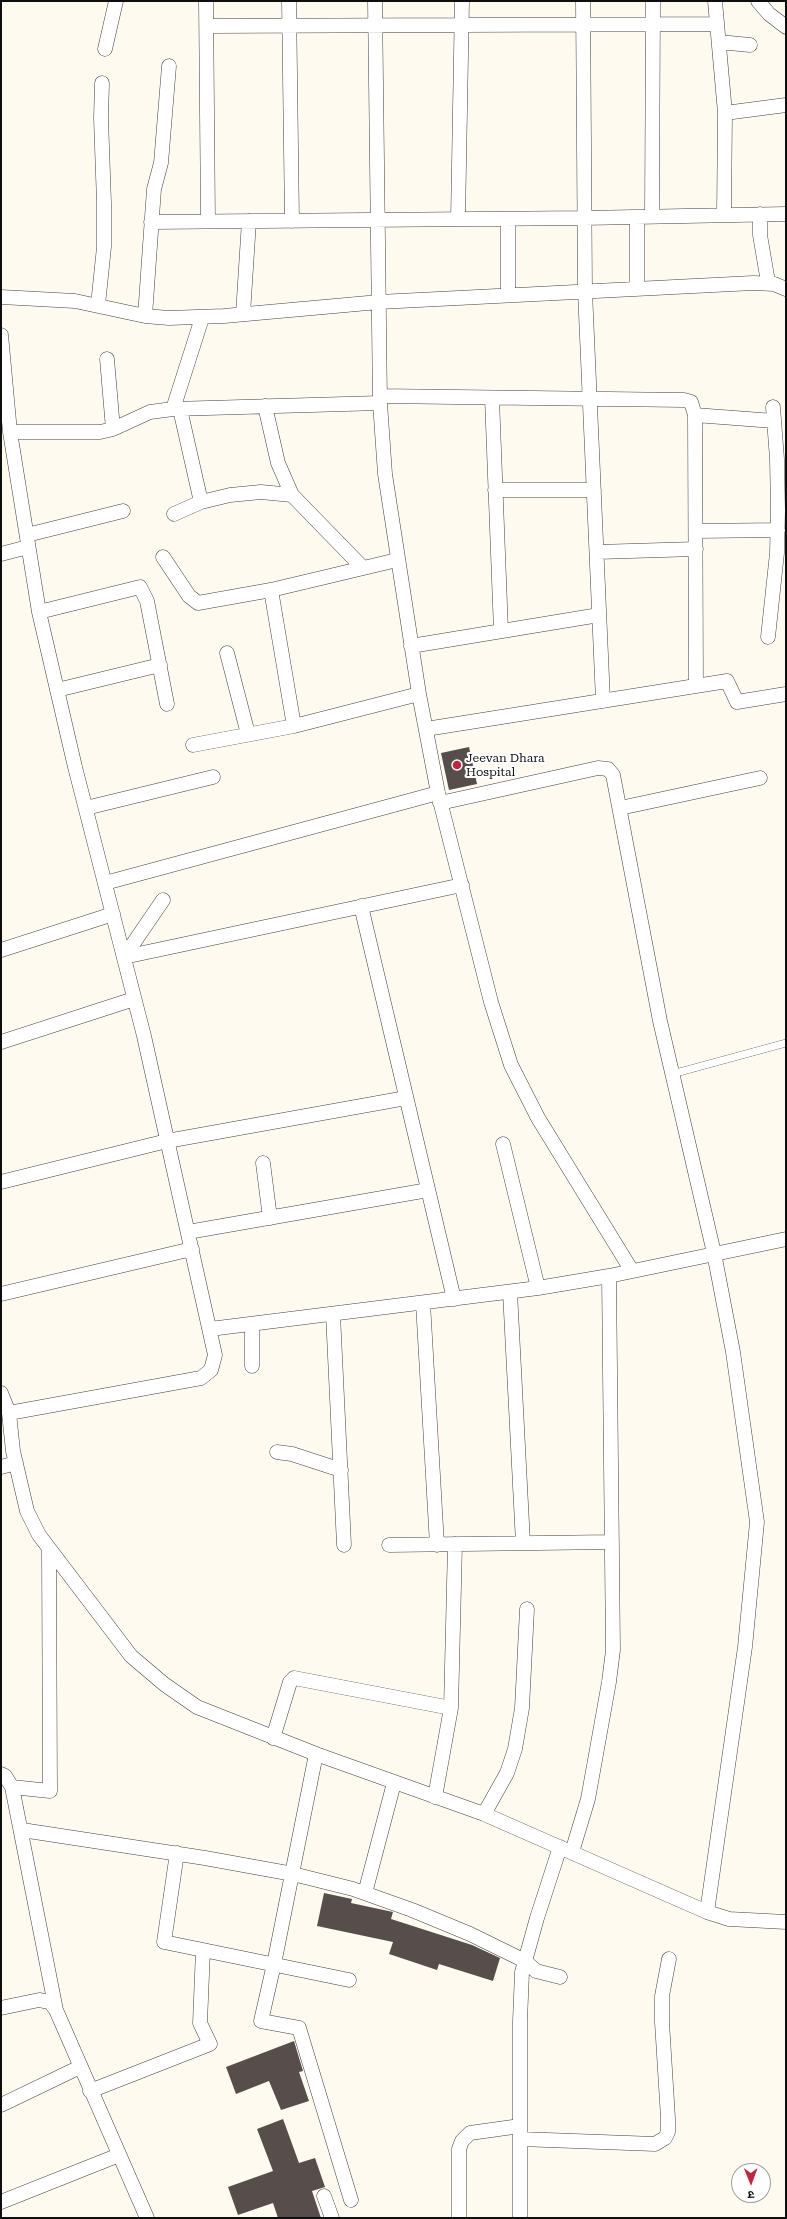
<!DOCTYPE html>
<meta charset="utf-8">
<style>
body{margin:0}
#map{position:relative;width:787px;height:2219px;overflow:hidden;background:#fffaf0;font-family:"Roboto Serif","Noto Sans Devanagari",serif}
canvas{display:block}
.frame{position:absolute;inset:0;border:2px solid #0e0e0e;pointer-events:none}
.north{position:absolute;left:731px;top:2163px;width:40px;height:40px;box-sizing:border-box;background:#fff;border:1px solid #9f9f9f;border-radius:50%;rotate:179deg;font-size:11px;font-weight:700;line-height:16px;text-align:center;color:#0e0e0e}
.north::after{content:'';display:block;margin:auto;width:14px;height:18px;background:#bb2940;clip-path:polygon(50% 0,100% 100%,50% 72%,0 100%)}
</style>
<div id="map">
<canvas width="787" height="2219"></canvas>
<div class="frame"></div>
<div class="north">उ</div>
</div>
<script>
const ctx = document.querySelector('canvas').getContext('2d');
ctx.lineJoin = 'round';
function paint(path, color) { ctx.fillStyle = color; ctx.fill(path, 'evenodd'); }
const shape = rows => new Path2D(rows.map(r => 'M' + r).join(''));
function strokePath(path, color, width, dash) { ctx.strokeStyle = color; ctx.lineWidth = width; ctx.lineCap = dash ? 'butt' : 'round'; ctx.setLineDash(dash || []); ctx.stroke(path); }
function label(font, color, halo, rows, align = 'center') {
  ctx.font = font + ' "Roboto Serif",serif'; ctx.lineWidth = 4; ctx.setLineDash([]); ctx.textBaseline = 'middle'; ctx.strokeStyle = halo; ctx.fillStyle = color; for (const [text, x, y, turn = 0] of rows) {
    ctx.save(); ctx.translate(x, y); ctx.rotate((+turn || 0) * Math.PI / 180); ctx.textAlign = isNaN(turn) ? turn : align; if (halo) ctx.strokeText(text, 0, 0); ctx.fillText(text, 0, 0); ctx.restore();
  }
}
const building = shape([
 [469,747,477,784,449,790,441,753],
 [324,1893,352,1899,351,1903,393,1912,391,1919,472,1945,500,1958,493,1981,439,1964,437,1970,389,1954,393,1942,317,1926],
 [294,2041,303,2071,299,2072,309,2101,281,2110,269,2081,236,2094,226,2067],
 [283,2119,299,2163,315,2158,325,2187,312,2191,321,2218,278,2218,273,2203,238,2215,228,2187,273,2171,257,2129]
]);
const lane = shape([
 [672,1074,786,1043]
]);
const street = shape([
 [206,1,208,221],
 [289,1,292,221],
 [375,1,380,403,385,474,419,694,438,793,491,1002,511,1065,538,1118,632,1271],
 [583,1,585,291,603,701],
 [715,1,725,113,724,215],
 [758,1,769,14,786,27],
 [207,26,717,24],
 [719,42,750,45],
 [105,49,116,1],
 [725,113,786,105],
 [760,214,760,235,768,282,774,284],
 [652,216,653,1],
 [637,217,637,289],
 [458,219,462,1],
 [508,219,508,295],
 [151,222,584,218,786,214],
 [1,297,75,301,145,316,169,318,224,316,379,302,753,283,774,284,786,289],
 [98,305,104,247,104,203,101,118,102,83],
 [243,314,249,221],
 [145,316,154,189,161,163,169,66],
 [1,335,10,432,39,612,75,767,144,1036,215,1355,211,1370,201,1378,9,1413],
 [107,359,113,429],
 [380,396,684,400,691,402,695,415,696,686],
 [492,398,501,631],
 [265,406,278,463,292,495,363,568],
 [173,409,202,318],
 [180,409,201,502],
 [695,415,774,421],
 [10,432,100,432,113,429,150,412,173,409,380,403],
 [495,490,594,490],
 [174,514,201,502,230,495,261,492,292,495],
 [696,531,778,530],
 [27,535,123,511],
 [597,552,696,549],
 [1,554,28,547],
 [163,557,189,596,198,603,271,590,397,560],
 [271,590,294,726],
 [39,612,140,587,147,601,167,704],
 [768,637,777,553,778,511,777,459,773,407],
 [411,646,599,615],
 [227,653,248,734],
 [57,690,160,665],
 [426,729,727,681,737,702,786,694],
 [193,745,294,726,419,694],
 [440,803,598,768,608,769,613,775,660,1021,714,1253,733,1352,757,1522,745,1647,707,1912],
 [86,808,213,777],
 [620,808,760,778],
 [105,883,438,793],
 [361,906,454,1299],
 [1,950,113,914],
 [124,957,462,885],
 [124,957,163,900],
 [1,1042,134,999],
 [503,1144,538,1288],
 [263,1163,270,1218],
 [1,1182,167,1141,406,1098],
 [188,1232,428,1190],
 [510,1292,523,1543],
 [1,1294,192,1249],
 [423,1303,437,1545],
 [333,1314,344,1545],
 [210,1329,538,1288,609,1276,786,1239],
 [252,1366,252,1324],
 [1,1393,9,1413,13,1451,27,1511,39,1535,131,1656,164,1684,197,1707,316,1754,484,1814,707,1912,729,1919,786,1922],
 [277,1452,292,1454,341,1470],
 [1,1467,16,1463],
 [389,1545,612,1542],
 [273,1738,290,1682,294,1678,451,1708],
 [316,1754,274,1964,261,2021,299,2028,351,2200],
 [1,1774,5,1776,12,1787,56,2010],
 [12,1787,50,1791,49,1548],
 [435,1797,451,1708,455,1544],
 [484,1814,507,1773,515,1749,522,1708,527,1609],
 [22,1830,205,1858,293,1874,353,1889,412,1910,470,1934,525,1961,536,1971,560,1977],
 [572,1852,588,1799,609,1682,613,1650,609,1276],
 [177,1853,164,1942,349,1980],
 [365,1893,394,1783],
 [1,2008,39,2000,50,2002,56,2010,147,2218],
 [90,2091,210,2044,200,2023,203,1950],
 [1,2105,80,2067],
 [520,2139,655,2144,665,2138,668,2132,668,2118,662,2022,662,1996,669,1959],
 [324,2196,332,2218],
 [1,2202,119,2155],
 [459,2218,459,2149,462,2141,470,2133,520,2126],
 [520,2218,520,2021,522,1972,537,1918,560,1847]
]);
const markers = [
 [457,765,5,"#bb2940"]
];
const poiNames = [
 ["Jeevan Dhara",466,758],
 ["Hospital",466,772]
];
paint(building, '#574e4b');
strokePath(lane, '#414141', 8);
strokePath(street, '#414141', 15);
strokePath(lane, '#fff', 7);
strokePath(street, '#fff', 14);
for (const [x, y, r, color] of markers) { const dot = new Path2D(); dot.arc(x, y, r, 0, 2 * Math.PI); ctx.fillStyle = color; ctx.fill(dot); strokePath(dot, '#fff', 1.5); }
label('12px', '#0e0e0e', '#fff', poiNames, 'left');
</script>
